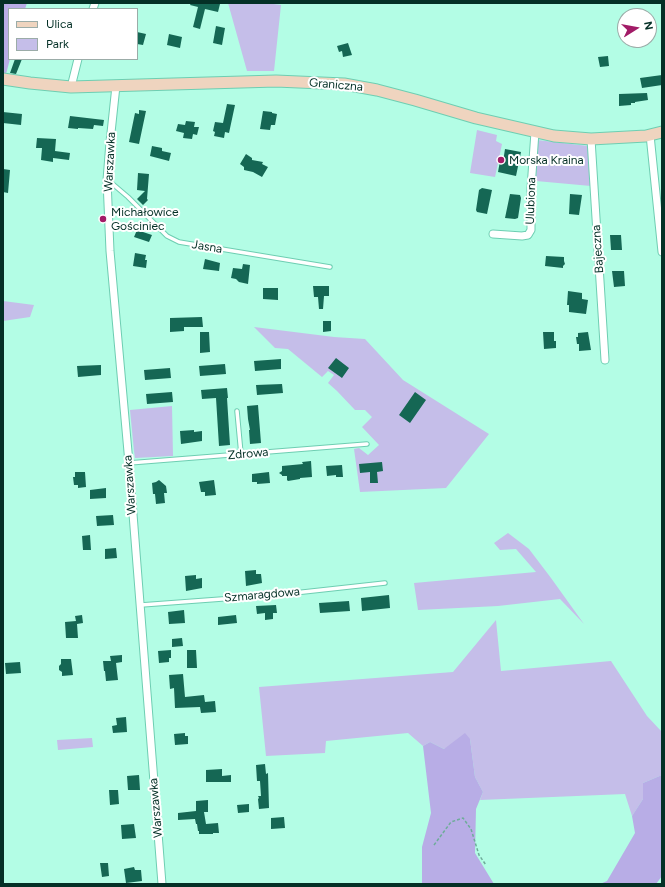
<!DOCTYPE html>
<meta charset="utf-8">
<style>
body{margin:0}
#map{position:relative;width:665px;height:887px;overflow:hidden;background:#b3fde5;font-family:Figtree,sans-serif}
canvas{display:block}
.frame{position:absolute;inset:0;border:4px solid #043026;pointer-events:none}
.legend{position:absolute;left:8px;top:8px;width:130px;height:52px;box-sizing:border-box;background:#fff;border:1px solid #9baca8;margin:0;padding:5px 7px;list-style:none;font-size:12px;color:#043026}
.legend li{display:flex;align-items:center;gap:8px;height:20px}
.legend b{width:20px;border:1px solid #9baca8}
.north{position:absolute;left:617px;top:8px;width:40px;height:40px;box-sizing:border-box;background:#fff;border:1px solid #9baca8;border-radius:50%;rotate:79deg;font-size:11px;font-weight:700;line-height:16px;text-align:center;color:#043026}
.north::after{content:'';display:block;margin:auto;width:14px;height:18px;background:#a21b67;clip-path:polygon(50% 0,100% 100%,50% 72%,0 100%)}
</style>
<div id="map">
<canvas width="665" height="887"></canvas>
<div class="frame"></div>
<ul class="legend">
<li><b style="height:5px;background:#efd4bf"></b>Ulica</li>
<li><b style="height:11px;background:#c5bee9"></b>Park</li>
</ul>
<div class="north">N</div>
</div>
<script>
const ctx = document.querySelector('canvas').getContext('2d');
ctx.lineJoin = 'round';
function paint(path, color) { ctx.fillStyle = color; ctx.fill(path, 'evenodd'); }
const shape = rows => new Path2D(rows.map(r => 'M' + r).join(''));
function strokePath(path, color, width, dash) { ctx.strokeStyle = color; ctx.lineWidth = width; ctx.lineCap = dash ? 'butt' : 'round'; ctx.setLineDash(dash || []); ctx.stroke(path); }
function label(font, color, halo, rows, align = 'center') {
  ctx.font = font + ' Figtree,sans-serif'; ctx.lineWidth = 4; ctx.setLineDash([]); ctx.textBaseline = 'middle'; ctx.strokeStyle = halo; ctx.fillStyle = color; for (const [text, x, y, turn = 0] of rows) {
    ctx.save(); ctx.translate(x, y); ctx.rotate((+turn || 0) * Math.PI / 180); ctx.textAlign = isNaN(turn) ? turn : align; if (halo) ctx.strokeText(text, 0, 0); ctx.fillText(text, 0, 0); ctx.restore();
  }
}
const green = shape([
 [228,3,266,3,281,5,274,71,247,71],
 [477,130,497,135,496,141,502,144,495,177,470,173],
 [537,140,588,146,591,186,536,181],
 [3,301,34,305,30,317,3,321],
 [254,327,334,337,365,339,403,380,489,434,446,488,360,492,354,449,359,448,368,455,379,445,362,427,372,417,365,410,355,410,337,391,328,383,334,375,328,371,322,377,288,349,275,348],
 [172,406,173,456,135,458,134,451,130,410],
 [508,533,529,549,551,578,584,624,560,599,498,606,418,610,414,583,536,572,516,549,500,550,494,543],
 [496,620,501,671,611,661,647,716,662,732,662,775,643,783,643,799,632,816,625,794,480,800,483,792,475,777,470,739,444,749,430,742,423,746,408,733,326,741,325,753,266,756,259,687,453,672],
 [92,738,93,747,58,750,57,740]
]);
const forest = shape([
 [3,3,27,3,25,9,9,9,9,59,10,59,6,74,3,74],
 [465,733,470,739,475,777,483,792,476,809,475,853,494,884,422,884,422,847,431,813,423,746,430,742,444,749],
 [662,775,662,876,656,884,600,884,607,881,635,833,632,816,643,799,643,783]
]);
const building = shape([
 [191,3,214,3,220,4,218,12,205,9,200,29,193,27,198,7,190,5],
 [216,26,225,28,222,45,213,43],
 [137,32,146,34,143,45,137,44],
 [169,34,182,37,180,48,167,45],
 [348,43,352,55,343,57,342,51,339,52,337,46],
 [608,56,609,66,600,67,598,57],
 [15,59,22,59,16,74,10,73],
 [662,75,662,85,642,88,640,78],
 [647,93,648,100,635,102,635,103,631,103,631,105,619,106,619,94],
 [227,104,235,105,229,133,225,132,224,138,214,136,215,132,213,131,215,122,223,123],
 [139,110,146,111,139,144,129,142,135,113,139,114],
 [263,111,272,112,272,113,277,114,275,125,271,125,270,130,260,129],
 [3,112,22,114,21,125,3,123],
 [70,116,104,120,103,126,94,125,93,129,78,128,78,129,68,128],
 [186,121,195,122,194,127,199,127,197,135,193,134,192,139,183,138,184,133,176,131,178,124,185,125],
 [37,138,56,139,55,151,70,153,69,160,53,158,53,162,41,160,42,148,36,148],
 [152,146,162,148,162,151,171,153,169,161,150,156],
 [505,149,521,152,516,176,498,172,500,161,503,162],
 [246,154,252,158,252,160,263,162,262,164,268,167,262,177,253,172,244,170,244,167,240,164],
 [3,169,10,170,8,193,3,192],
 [138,173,149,174,147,199,148,200,143,205,137,199,145,191,137,190],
 [482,188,492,190,487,214,477,212,476,210,479,190],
 [510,194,520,195,521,198,518,218,515,219,505,218],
 [570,194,582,195,579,215,569,214],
 [137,230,152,235,149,242,134,237],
 [610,235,621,235,622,250,611,250],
 [135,253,146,255,145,260,147,260,146,268,133,266],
 [546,256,564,257,564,261,565,264,563,266,563,268,545,266],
 [205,259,220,263,219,271,203,269],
 [243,264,250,265,248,284,239,282,236,279,231,278,233,268,242,269],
 [612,271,624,271,625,286,614,287],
 [313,286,329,286,329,296,324,296,323,309,319,309,318,297,314,297],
 [263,288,278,288,278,300,263,299],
 [568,291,582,293,582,299,588,300,586,314,569,312,569,305,567,305],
 [202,317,203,327,184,327,184,331,170,332,170,318],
 [323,321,331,321,331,331,323,332],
 [200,332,209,332,210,352,200,353],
 [543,332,554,332,554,341,556,341,556,348,544,349],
 [588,332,591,350,579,351,579,344,577,344,576,337,578,337,578,333],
 [336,358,349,368,342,378,328,368],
 [281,359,281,369,255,371,254,361],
 [225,364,226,374,200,376,199,366],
 [101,365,101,375,78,377,77,366],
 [170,368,171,378,145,380,144,370],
 [282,384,283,393,257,395,256,385],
 [227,388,228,398,227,398,230,445,219,446,216,398,202,399,201,390],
 [172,392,173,402,147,404,146,394],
 [415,392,426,400,410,423,399,415],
 [258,405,261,443,250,444,249,430,250,430,248,419,247,406],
 [194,430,194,432,202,431,202,441,181,444,180,431],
 [311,461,312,477,300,478,300,479,288,481,287,480,287,476,282,476,282,475,279,473,282,471,282,466,303,464,302,462],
 [382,462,383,471,377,472,378,483,370,483,370,472,360,473,359,464],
 [342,465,343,477,336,477,336,475,327,476,326,466],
 [75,472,85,472,86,487,78,488,78,485,74,485,73,477,75,477],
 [269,472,270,483,257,484,257,482,252,482,252,474],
 [159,480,166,486,167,493,164,493,165,503,156,504,155,494,153,494,152,483,156,482],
 [214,480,216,495,205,496,205,492,201,492,199,482],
 [106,488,106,498,90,499,90,490],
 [113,515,114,525,97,526,96,516],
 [90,535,91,550,83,550,82,536],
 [116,548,117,558,105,559,105,549],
 [256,570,256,574,261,574,262,583,246,586,245,571],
 [196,575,196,579,202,578,202,588,186,591,185,576],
 [389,595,390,608,362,611,361,598],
 [349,601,350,611,320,613,319,603],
 [276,605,277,613,273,613,273,619,265,620,265,613,257,614,256,606],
 [184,610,185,623,169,624,168,612],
 [82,615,83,623,77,624,78,638,66,638,65,622,76,621,75,616],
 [236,615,237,623,218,625,218,617],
 [182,638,183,646,172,647,172,639],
 [171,650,171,658,169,658,169,662,159,663,158,651],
 [187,650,196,650,197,668,187,668],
 [122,655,122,662,116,663,118,680,106,681,105,671,104,671,103,661,111,661,110,656],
 [61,659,71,659,73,675,62,676,62,672,59,670,59,666,61,664],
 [20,662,21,673,6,674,5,663],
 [183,674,185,697,204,695,205,702,215,701,216,712,201,713,200,707,175,708,174,688,170,689,169,675],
 [126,717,127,732,113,733,112,726,117,725,116,718],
 [185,733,185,736,188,736,188,744,175,745,174,734],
 [265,764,266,774,268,773,269,808,259,809,258,799,259,798,258,796,261,796,260,781,257,781,256,765],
 [222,769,222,776,231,775,231,782,206,782,206,770],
 [139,775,140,790,128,790,127,776],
 [109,790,118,790,119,804,110,805],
 [208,800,208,812,204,812,206,824,218,823,219,833,213,833,213,834,199,834,199,831,198,831,197,824,196,824,195,819,178,820,178,813,196,811,196,801],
 [249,804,249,812,238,813,237,805],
 [284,817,285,828,271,829,271,818],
 [134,824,136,838,122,839,121,825],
 [100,863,108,863,109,876,102,877],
 [134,867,135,870,141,870,142,881,126,883,124,869]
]);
const path = shape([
 [434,845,451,822,463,818,471,829,479,855,486,865]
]);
const lane = shape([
 [108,180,128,197,167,236,179,242,330,267],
 [237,411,241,454],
 [129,463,367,444],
 [141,605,276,595,385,583]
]);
const street = shape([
 [93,9,95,3],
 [116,86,110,142,107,180,110,251,129,463,162,884],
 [71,87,78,59],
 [650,135,662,252],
 [591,139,605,360],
 [493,234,522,236,528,235,531,230,531,188,535,132]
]);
const secondary = shape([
 [3,79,30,83,71,87,276,81,344,84,377,90,415,100,476,118,554,136,591,139,646,136,662,132]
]);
const markers = [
 [501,160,4,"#a21b67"],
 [103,219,4,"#a21b67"]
];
const streetNames = [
 ["Graniczna",336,85,5],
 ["Warszawka",110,162,-87],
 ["Ulubiona",531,201,-88],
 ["Jasna",207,247,9],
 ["Bajeczna",598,249,-94],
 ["Zdrowa",248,454,-5],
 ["Warszawka",130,485,-94],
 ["Szmaragdowa",262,595,-5],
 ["Warszawka",156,808,-95]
];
const poiNames = [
 ["Morska Kraina",509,160],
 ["Michałowice",111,212],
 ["Gościniec",111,226]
];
paint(green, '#c5bee9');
paint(forest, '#b8ade6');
paint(building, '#156754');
strokePath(lane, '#6eceb2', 5.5);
strokePath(street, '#6eceb2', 9);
strokePath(secondary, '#6eceb2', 13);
strokePath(path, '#6eac99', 1.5, [3, 2]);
strokePath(lane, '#fff', 3.5);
strokePath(street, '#fff', 7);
strokePath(secondary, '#efd4bf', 11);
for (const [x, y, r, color] of markers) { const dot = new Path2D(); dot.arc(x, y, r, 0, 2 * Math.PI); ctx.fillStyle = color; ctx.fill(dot); strokePath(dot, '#fff', 1.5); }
label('12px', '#043026', '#fff', streetNames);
label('12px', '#043026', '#fff', poiNames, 'left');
</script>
